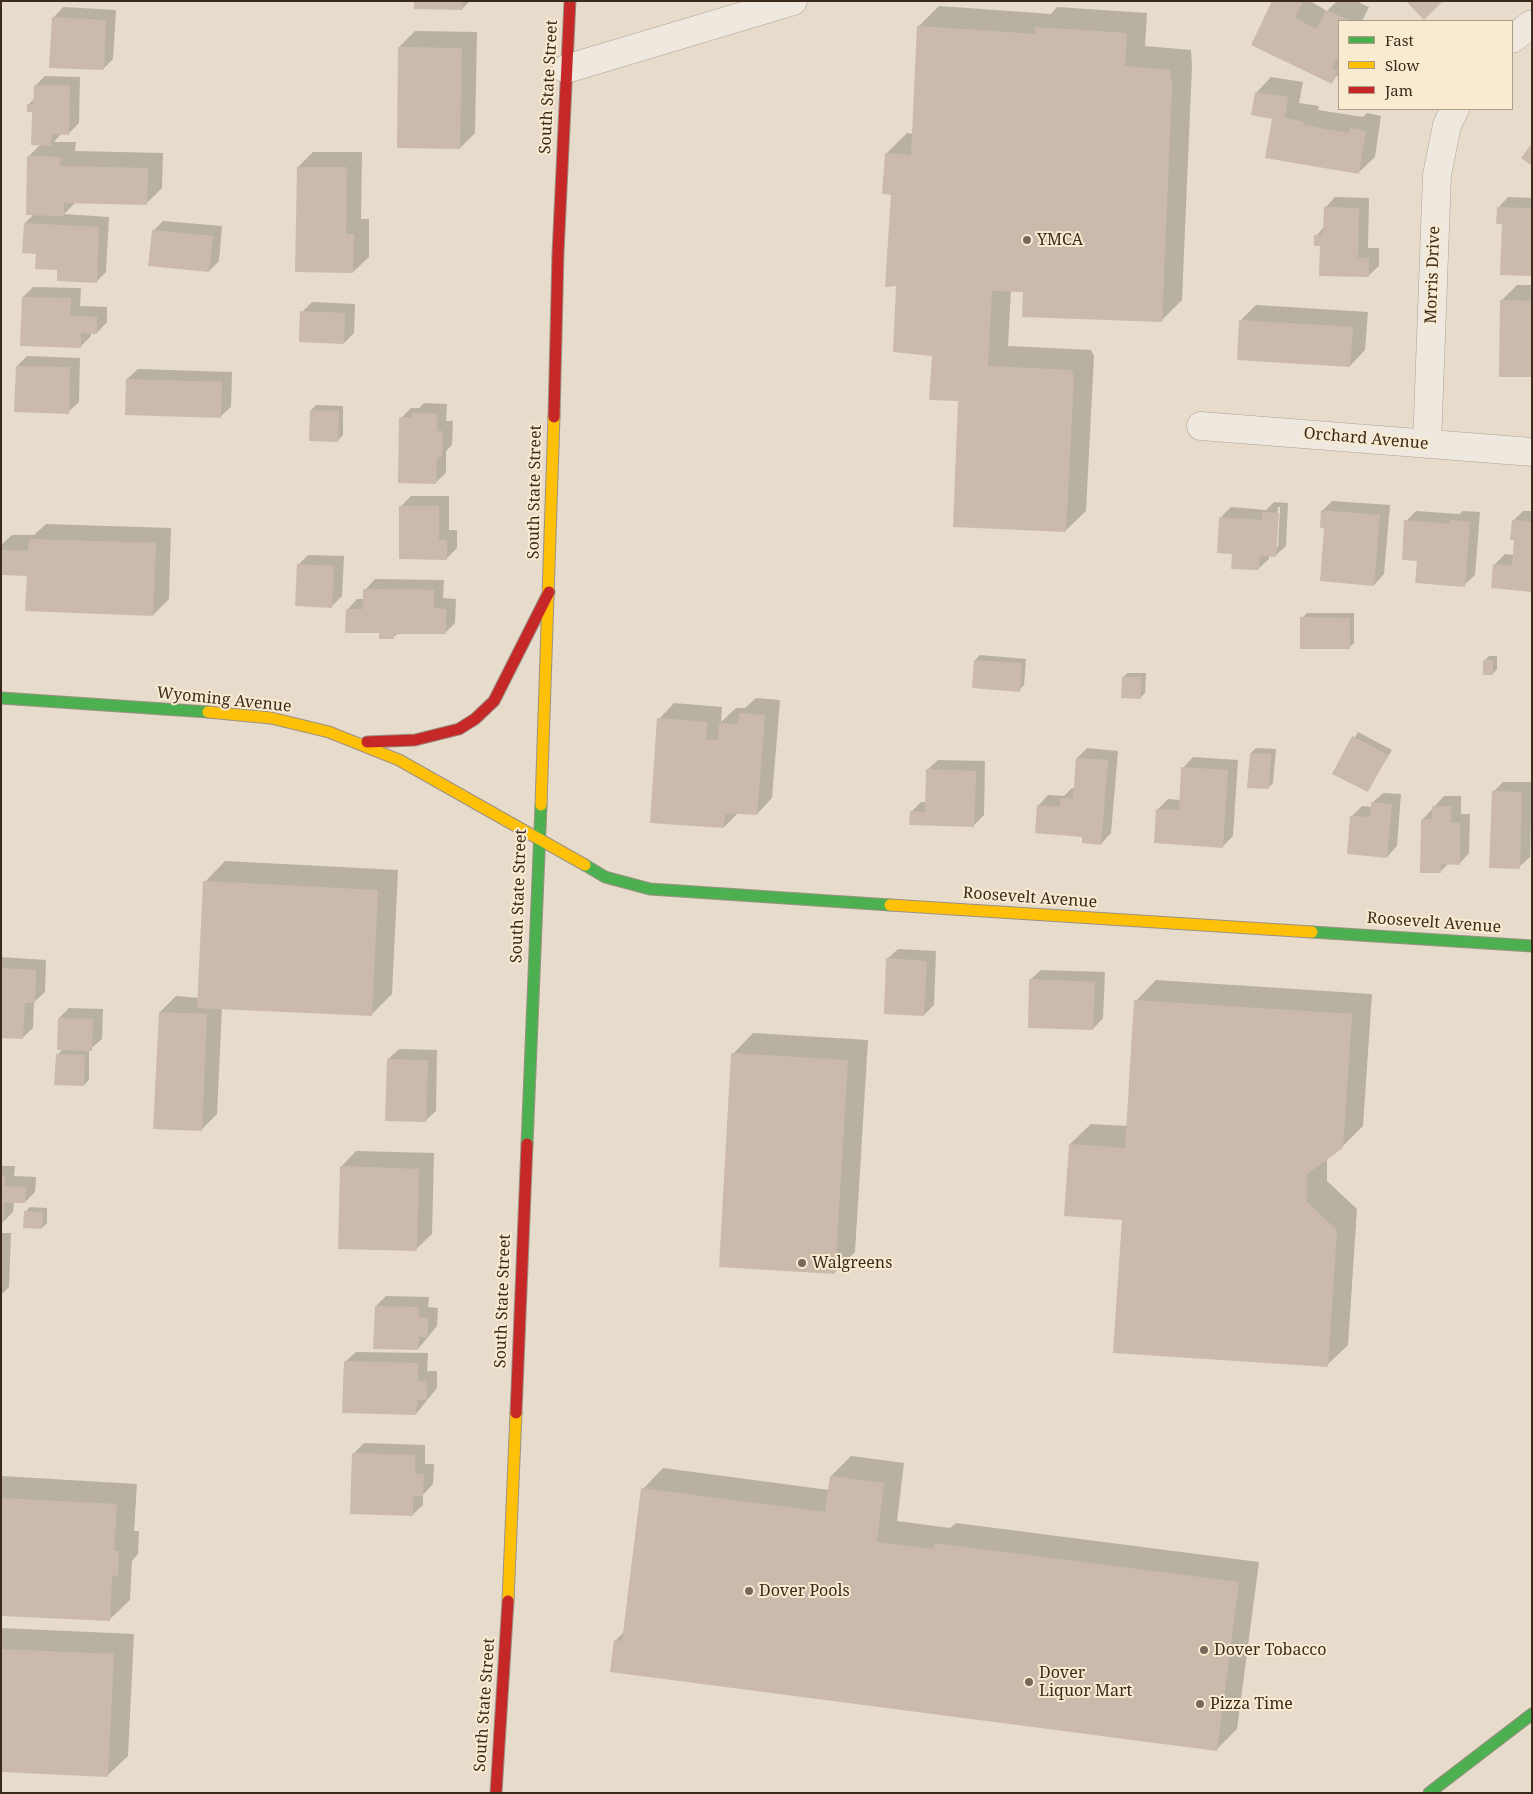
<!DOCTYPE html>
<style>
body{margin:0}
#map{position:relative;width:1533px;height:1794px;overflow:hidden;background:#e7dccb;font-family:"Noto Serif",serif}
canvas{display:block}
.frame{position:absolute;inset:0;border:2px solid #3b291c;pointer-events:none}
.legend{position:absolute;left:1338px;top:20px;width:175px;height:90px;box-sizing:border-box;background:#f9ebd0;border:1px solid #ad9d88;margin:0;padding:6px 9px;list-style:none;font-size:15px;color:#3b291c}
.legend li{display:flex;align-items:center;gap:10px;height:25px}
.legend b{width:25px;border:1px solid #ad9d88}
</style>
<div id="map">
<canvas width="1533" height="1794"></canvas>
<div class="frame"></div>
<ul class="legend">
<li><b style="height:6px;background:#4caf50"></b>Fast</li>
<li><b style="height:6px;background:#ffc107"></b>Slow</li>
<li><b style="height:6px;background:#c62828"></b>Jam</li>
</ul>
</div>
<script>
const ctx = document.querySelector('canvas').getContext('2d');
ctx.lineJoin = 'round';
function paint(path, color) { ctx.fillStyle = color; ctx.fill(path, 'evenodd'); }
const shape = rows => new Path2D(rows.map(r => 'M' + r).join(''));
function strokePath(path, color, width, dash) { ctx.strokeStyle = color; ctx.lineWidth = width; ctx.lineCap = dash ? 'butt' : 'round'; ctx.setLineDash(dash || []); ctx.stroke(path); }
function label(font, color, halo, rows, align = 'center') {
  ctx.font = font + ' "Noto Serif",serif'; ctx.lineWidth = 4; ctx.setLineDash([]); ctx.textBaseline = 'middle'; ctx.strokeStyle = halo; ctx.fillStyle = color; for (const [text, x, y, turn = 0] of rows) {
    ctx.save(); ctx.translate(x, y); ctx.rotate((+turn || 0) * Math.PI / 180); ctx.textAlign = isNaN(turn) ? turn : align; if (halo) ctx.strokeText(text, 0, 0); ctx.fillText(text, 0, 0); ctx.restore();
  }
}
const shadow = shape([
 [416,1,470,1,463,8],
 [1274,1,1310,1,1327,11,1337,1,1356,1,1369,7,1362,21,1339,21,1339,74,1331,82],
 [939,6,1051,14,1057,7,1147,13,1145,46,1191,50,1192,66,1182,300,1161,321,1024,291,1011,290,1008,346,1091,350,1094,356,1086,511,1065,531,959,399,933,355,897,285,893,194,886,154,907,133,913,134,918,27],
 [63,7,116,10,113,59,103,69,53,18],
 [415,31,477,32,475,133,460,148,399,47],
 [45,76,80,77,79,123,68,134,61,134,54,142,76,142,75,151,163,153,162,188,146,204,76,202,64,214,109,217,106,272,96,282,59,269,37,253,23,252,25,223,34,214,28,157,41,144,33,110,28,105,34,99,35,86],
 [1271,77,1303,82,1299,103,1319,106,1318,110,1363,117,1367,113,1381,116,1375,157,1359,172,1273,118,1256,93],
 [313,152,362,152,361,219,369,219,369,257,353,272,298,167],
 [1335,197,1369,198,1368,248,1379,248,1379,266,1368,276,1321,245,1316,236,1324,227,1325,208],
 [1508,197,1532,198,1532,275,1498,208],
 [163,221,222,226,219,261,209,271,153,231],
 [1517,285,1532,285,1532,376,1501,301],
 [33,287,81,288,80,306,107,307,107,322,97,333,91,332,91,336,81,346,23,297],
 [312,302,355,304,354,333,344,343,302,312],
 [1256,305,1368,312,1365,350,1350,366,1240,321],
 [27,356,80,358,79,402,68,412,17,366],
 [138,369,232,372,231,407,220,417,127,379],
 [424,403,447,404,446,421,453,421,452,445,446,451,446,473,435,483,401,418,411,408,419,408],
 [316,405,343,406,343,435,338,440,311,410],
 [411,496,449,496,449,530,457,530,457,548,447,558,401,506],
 [1332,501,1390,505,1384,574,1374,585,1326,527,1322,511],
 [1274,502,1288,503,1286,546,1275,556,1269,555,1269,559,1258,569,1233,553,1220,518,1231,507,1266,510],
 [1278,507,1280,507,1278,547,1275,547],
 [1416,511,1459,514,1463,511,1480,512,1475,575,1464,585,1418,560,1406,521],
 [1523,511,1532,511,1532,591,1494,565,1505,554,1514,555,1515,539,1513,521],
 [46,524,171,528,169,599,153,615,28,575,1,574,1,545,12,535,34,535],
 [308,555,344,556,342,596,332,606,298,565],
 [375,579,444,580,443,598,456,599,455,623,445,633,398,633,393,638,347,610,357,599,365,599,365,590],
 [1307,613,1354,613,1354,643,1349,648,1302,618],
 [980,655,1026,659,1024,685,1019,690,975,660],
 [1489,656,1497,656,1497,669,1493,674,1484,661],
 [1128,673,1146,673,1145,693,1140,698,1123,677],
 [756,698,780,700,772,798,757,814,738,813,724,827,659,719,674,703,722,707,721,722,736,708,745,708],
 [1358,732,1392,750,1367,791,1334,773],
 [1087,748,1118,751,1111,833,1101,844,1083,835,1038,806,1048,795,1064,796,1072,788,1075,789,1077,758],
 [1256,748,1276,749,1273,783,1268,788,1251,753],
 [1193,757,1238,760,1233,836,1223,846,1158,809,1168,799,1181,800,1183,768],
 [938,760,985,761,984,815,974,825,911,812,921,802,926,802,927,770],
 [1503,782,1532,782,1530,857,1519,867,1493,792],
 [1383,793,1401,794,1397,846,1387,857,1352,816,1362,806,1372,807,1372,803],
 [1444,796,1461,796,1461,814,1470,814,1469,853,1459,864,1449,863,1440,872,1422,820],
 [225,861,398,870,392,994,371,1015,222,1008,217,1114,201,1130,160,1012,176,996,199,998,205,882],
 [898,949,936,951,934,1005,924,1015,887,959],
 [1,957,46,960,45,992,34,1002,33,1028,22,1038,1,1037],
 [1041,970,1105,972,1103,1018,1093,1029,1030,980],
 [1156,980,1372,994,1363,1126,1342,1147,1327,1158,1327,1181,1357,1209,1348,1345,1327,1365,1123,1219,1070,1144,1091,1124,1127,1126,1136,1001],
 [69,1008,103,1009,102,1039,89,1050,89,1080,84,1085,57,1055,63,1049,59,1018],
 [753,1033,868,1040,855,1252,835,1272,733,1054],
 [399,1049,437,1050,436,1111,425,1121,388,1059],
 [356,1151,434,1153,432,1234,416,1249,341,1167],
 [1,1166,15,1166,14,1176,36,1177,35,1192,25,1202,14,1202,13,1212,3,1222],
 [30,1207,47,1208,47,1223,42,1228,25,1212],
 [1,1233,11,1233,9,1287,1,1295],
 [386,1296,429,1297,428,1307,438,1308,437,1326,418,1349,376,1306],
 [356,1352,428,1353,427,1371,437,1371,437,1388,416,1414,345,1362],
 [364,1443,425,1445,425,1464,434,1464,433,1484,423,1495,423,1505,412,1515,354,1453],
 [851,1456,904,1463,897,1521,950,1528,956,1523,1259,1562,1237,1729,1217,1749,615,1641,624,1632,643,1489,663,1468,829,1490,831,1476],
 [1,1476,137,1484,134,1531,139,1531,138,1554,132,1561,130,1600,109,1620,1,1615],
 [1,1628,134,1634,128,1756,107,1776,1,1771]
]);
const building = shape([
 [414,1,463,1,463,10,414,9],
 [1272,1,1303,1,1295,18,1317,29,1326,10,1351,21,1339,21,1339,54,1332,68,1338,71,1332,84,1251,45],
 [1406,1,1443,1,1424,20],
 [52,17,106,20,104,70,49,68],
 [917,26,1035,34,1035,27,1127,33,1125,66,1170,70,1172,87,1162,322,1022,317,1023,292,992,291,988,366,1071,370,1074,377,1066,532,953,527,958,401,929,400,932,356,893,352,896,286,885,287,891,195,882,194,885,153,911,155],
 [398,47,462,48,460,149,397,148],
 [34,85,70,86,69,135,52,134,51,146,31,145,32,112,27,112,27,104,33,105],
 [1255,92,1288,97,1285,118,1304,122,1303,125,1349,133,1350,128,1366,131,1359,174,1265,158,1272,119,1251,115],
 [1532,143,1532,166,1521,158],
 [27,156,61,157,60,166,148,168,147,205,64,203,64,216,26,215],
 [297,167,347,167,346,234,354,234,353,273,295,272],
 [1324,207,1359,208,1358,258,1369,258,1369,277,1319,276,1320,246,1314,246,1314,235,1323,235],
 [1497,207,1532,208,1532,276,1500,275,1502,224,1496,224],
 [24,223,99,227,97,283,57,281,57,270,35,269,36,254,22,253],
 [152,230,213,236,209,272,148,266],
 [22,297,71,298,70,316,97,317,97,334,81,333,81,348,20,346],
 [1500,300,1532,301,1532,377,1499,377],
 [300,311,345,313,344,344,299,342],
 [1239,320,1353,327,1350,367,1237,360],
 [16,366,70,367,69,414,14,412],
 [126,379,222,382,221,418,125,415],
 [310,410,339,411,338,442,309,441],
 [412,413,437,414,437,431,443,431,442,457,437,457,436,484,398,483,399,417,412,418],
 [399,506,439,506,439,540,447,540,447,560,399,559],
 [1321,510,1380,515,1374,586,1320,581,1324,528,1320,528],
 [1262,512,1279,513,1276,557,1260,556,1259,570,1231,569,1232,554,1217,553,1219,517,1262,520],
 [1404,520,1451,524,1451,520,1470,522,1465,587,1415,583,1417,561,1402,560],
 [1512,520,1532,522,1532,592,1491,588,1493,564,1512,566,1514,540,1510,540],
 [29,539,156,543,153,616,25,611,27,576,1,575,1,550,28,551],
 [297,564,334,566,332,608,295,606],
 [363,589,434,590,434,608,446,609,446,634,394,634,394,639,379,639,379,633,345,633,346,609,363,609],
 [1300,617,1350,618,1350,649,1300,649],
 [974,660,1022,663,1020,692,972,688],
 [1483,660,1493,660,1493,675,1483,675],
 [1122,677,1141,677,1141,699,1121,698],
 [739,713,765,715,757,815,725,813,724,828,650,823,657,718,707,722,706,740,718,740,719,723,738,724],
 [1352,736,1388,755,1368,792,1332,774],
 [1250,753,1271,754,1269,789,1247,788],
 [1076,758,1108,760,1101,845,1082,843,1082,837,1035,833,1037,805,1060,807,1060,798,1073,799],
 [1181,767,1228,770,1223,848,1154,843,1156,809,1179,810],
 [926,769,976,771,974,827,909,825,910,811,925,812],
 [1492,791,1522,792,1520,869,1489,868],
 [1371,802,1392,804,1387,858,1347,854,1350,816,1370,817],
 [1432,806,1451,806,1451,823,1460,823,1460,865,1441,864,1441,873,1420,873,1421,819,1432,819],
 [203,881,378,890,372,1016,197,1008],
 [886,958,927,961,924,1016,884,1014],
 [1,968,36,970,35,1003,25,1003,23,1039,1,1038],
 [1029,979,1095,982,1093,1030,1028,1028],
 [1134,1000,1352,1014,1343,1148,1307,1174,1307,1202,1337,1230,1328,1367,1113,1353,1122,1220,1064,1216,1069,1144,1125,1148],
 [159,1012,207,1014,202,1131,153,1129],
 [58,1018,93,1019,92,1051,57,1050],
 [731,1053,848,1060,835,1274,719,1267],
 [56,1054,85,1055,84,1086,54,1085],
 [387,1059,428,1060,426,1122,385,1121],
 [340,1166,419,1169,417,1251,338,1249],
 [1,1176,5,1176,5,1186,26,1187,25,1203,4,1203,3,1223,1,1223],
 [24,1211,43,1212,42,1229,23,1228],
 [375,1306,419,1307,419,1317,428,1318,428,1337,419,1337,418,1350,373,1349],
 [344,1361,418,1363,418,1381,427,1381,427,1400,417,1400,416,1415,342,1413],
 [352,1453,415,1455,415,1474,424,1474,423,1496,413,1496,413,1516,350,1514],
 [830,1476,884,1483,877,1542,934,1549,934,1543,1239,1582,1217,1751,610,1672,614,1640,622,1641,641,1488,825,1512],
 [1,1498,117,1504,114,1551,119,1551,118,1576,112,1576,110,1621,1,1616],
 [1,1649,114,1654,108,1777,1,1772]
]);
const street = shape([
 [1512,39,1532,24],
 [566,69,793,1],
 [1201,426,1532,452],
 [1427,444,1437,175,1447,125,1455,109]
]);
const fast = shape([
 [1,698,208,712],
 [585,865,605,877,650,889,890,905],
 [1312,932,1532,946],
 [527,1144,541,805],
 [1429,1793,1532,1714]
]);
const slow = shape([
 [208,712,271,718,329,732,399,760,585,865],
 [541,805,554,417],
 [890,905,1312,932],
 [508,1601,516,1413]
]);
const jam = shape([
 [554,417,558,253,570,1],
 [367,742,415,740,459,729,475,719,494,701,549,592],
 [516,1413,527,1144],
 [496,1793,508,1601]
]);
const markers = [
 [1027,240,5,"#776859"],
 [802,1263,5,"#776859"],
 [749,1591,5,"#776859"],
 [1204,1650,5,"#776859"],
 [1029,1682,5,"#776859"],
 [1200,1704,5,"#776859"]
];
const streetNames = [
 ["South State Street",549,87,-87],
 ["Morris Drive",1433,275,-88],
 ["Orchard Avenue",1366,439,5],
 ["South State Street",535,492,-89],
 ["Wyoming Avenue",224,700,6],
 ["South State Street",519,896,-88],
 ["Roosevelt Avenue",1030,898,4],
 ["Roosevelt Avenue",1434,923,4],
 ["South State Street",503,1301,-88],
 ["South State Street",485,1705,-86]
];
const poiNames = [
 ["YMCA",1037,240],
 ["Walgreens",812,1263],
 ["Dover Pools",759,1591],
 ["Dover Tobacco",1214,1650],
 ["Dover",1039,1673],
 ["Liquor Mart",1039,1691],
 ["Pizza Time",1210,1704]
];
paint(shadow, '#0003');
paint(building, '#cbbaac');
strokePath(street, '#aca195', 29);
strokePath(fast, '#9b9184', 13);
strokePath(slow, '#9b9184', 13);
strokePath(jam, '#9b9184', 13);
strokePath(street, '#eee8de', 28);
strokePath(fast, '#4caf50', 11);
strokePath(slow, '#ffc107', 11);
strokePath(jam, '#c62828', 11);
for (const [x, y, r, color] of markers) { const dot = new Path2D(); dot.arc(x, y, r, 0, 2 * Math.PI); ctx.fillStyle = color; ctx.fill(dot); strokePath(dot, '#f9ebd0', 2); }
label('16px', '#3b291c', '#f9ebd0', streetNames);
label('16px', '#3b291c', '#f9ebd0', poiNames, 'left');
</script>
